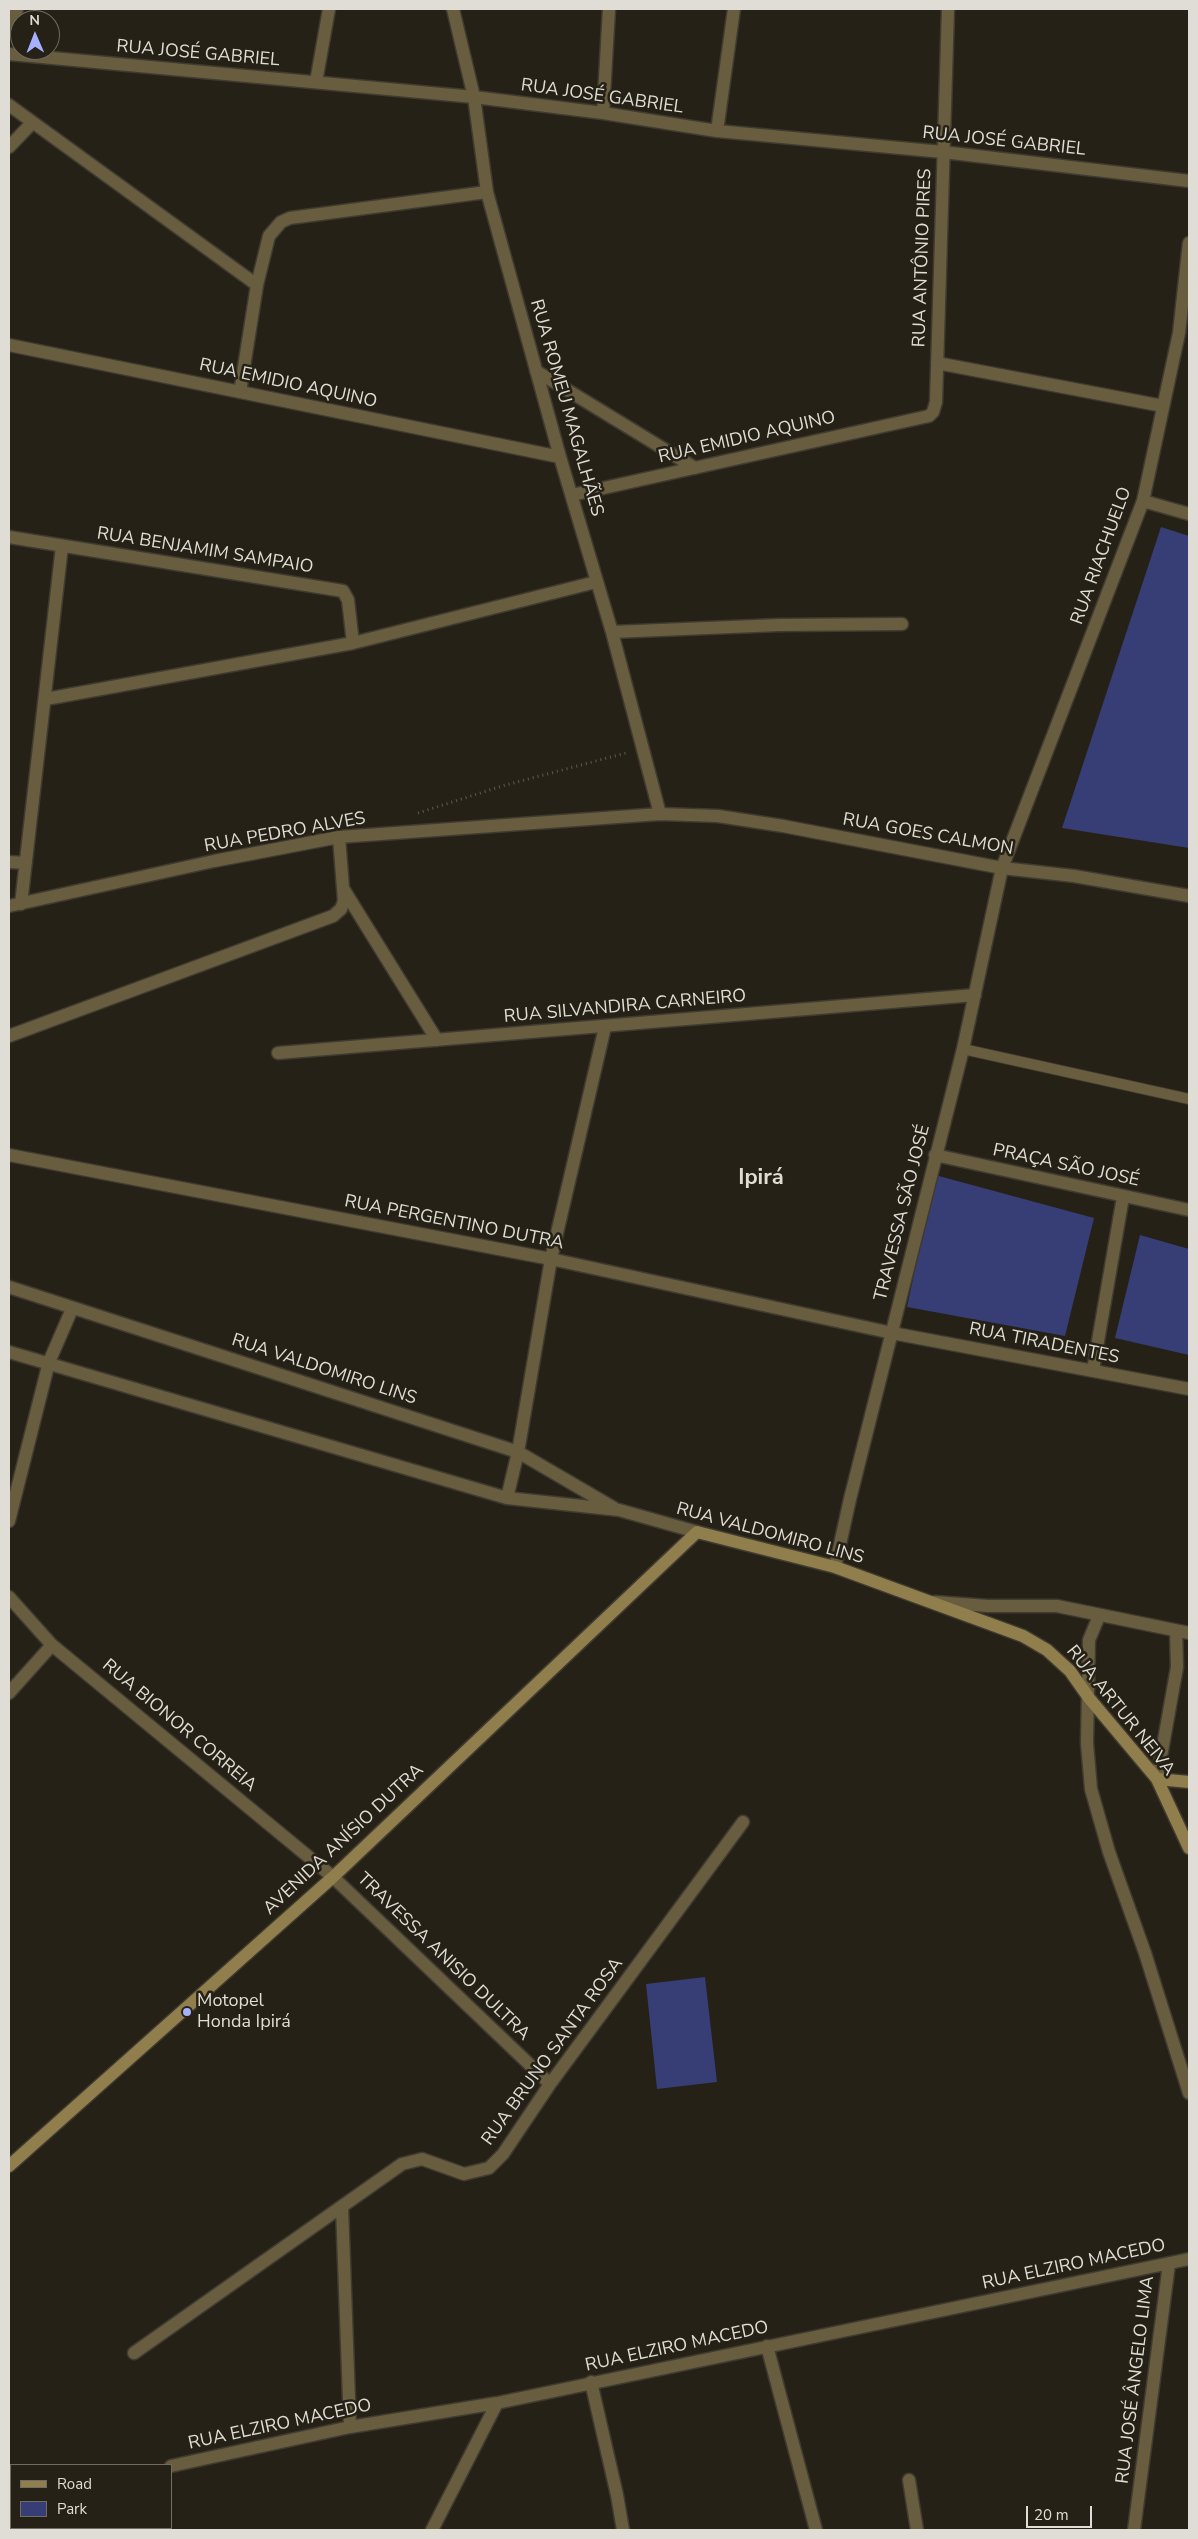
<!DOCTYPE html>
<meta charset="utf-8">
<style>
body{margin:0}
#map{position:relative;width:1198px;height:2539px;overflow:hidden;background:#262116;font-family:"Nunito Sans",sans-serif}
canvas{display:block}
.frame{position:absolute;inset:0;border:10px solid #dfddd5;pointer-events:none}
.legend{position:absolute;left:10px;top:2464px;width:162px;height:65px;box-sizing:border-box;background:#262116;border:1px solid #706c62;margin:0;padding:6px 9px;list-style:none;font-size:15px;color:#dfddd5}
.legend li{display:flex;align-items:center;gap:10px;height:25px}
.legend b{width:25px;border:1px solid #706c62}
.north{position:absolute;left:10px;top:10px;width:50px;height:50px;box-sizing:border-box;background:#262116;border:1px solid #706c62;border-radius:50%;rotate:359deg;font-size:14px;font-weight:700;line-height:20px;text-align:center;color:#dfddd5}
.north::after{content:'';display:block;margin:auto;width:18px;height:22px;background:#a5b1fc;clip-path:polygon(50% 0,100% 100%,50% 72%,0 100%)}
.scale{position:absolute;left:1026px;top:2506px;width:66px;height:22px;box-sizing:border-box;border:2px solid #dfddd5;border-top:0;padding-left:6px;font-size:15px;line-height:18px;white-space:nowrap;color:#dfddd5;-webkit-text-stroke:4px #262116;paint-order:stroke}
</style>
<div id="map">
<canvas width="1198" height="2539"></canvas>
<div class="frame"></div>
<ul class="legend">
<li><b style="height:6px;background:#907e4c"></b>Road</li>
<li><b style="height:14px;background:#373d75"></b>Park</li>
</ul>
<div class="north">N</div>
<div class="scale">20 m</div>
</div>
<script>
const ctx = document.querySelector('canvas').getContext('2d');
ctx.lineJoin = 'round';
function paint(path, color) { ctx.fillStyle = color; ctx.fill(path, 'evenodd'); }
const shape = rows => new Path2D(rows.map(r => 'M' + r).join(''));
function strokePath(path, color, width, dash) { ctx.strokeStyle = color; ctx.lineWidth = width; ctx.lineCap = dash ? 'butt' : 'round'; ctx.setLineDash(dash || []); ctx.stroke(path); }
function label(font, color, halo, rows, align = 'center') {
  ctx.font = font + ' "Nunito Sans",sans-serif'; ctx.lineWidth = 5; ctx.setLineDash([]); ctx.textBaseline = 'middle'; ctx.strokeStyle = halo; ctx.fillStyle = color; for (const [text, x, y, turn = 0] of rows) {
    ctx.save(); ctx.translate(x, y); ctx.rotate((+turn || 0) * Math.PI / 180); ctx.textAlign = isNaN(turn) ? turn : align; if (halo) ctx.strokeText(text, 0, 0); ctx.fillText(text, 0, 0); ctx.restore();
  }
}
const green = shape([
 [1161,527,1189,536,1189,848,1062,828],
 [935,1175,1094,1218,1065,1336,907,1307],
 [1140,1235,1189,1249,1189,1355,1115,1338],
 [705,1977,717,2082,657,2089,646,1984]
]);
const path = shape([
 [418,813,502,786,626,753]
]);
const service = shape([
 [963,1049,1189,1099]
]);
const minor = shape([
 [453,9,474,97,487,192,560,457,612,632,660,814],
 [9,30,17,9],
 [9,54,474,97,603,113,717,131,943,152,1189,181],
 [316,82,329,9],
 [9,105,257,285],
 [603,113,609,9],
 [717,131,734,9],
 [9,147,32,123],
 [9,345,560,457],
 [937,363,1163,406],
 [536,371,695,468],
 [240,392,257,285,269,236,281,222,290,218,487,192],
 [572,495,929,416,933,412,936,402,948,9],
 [1143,501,1189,514],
 [9,537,337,590,343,591,348,600,353,643],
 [612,632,779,625,902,624],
 [46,699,353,643,596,582],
 [9,862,26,863],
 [344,890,437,1040],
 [21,904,62,546],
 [9,906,214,861,339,837,660,814,718,816,783,826,1002,868,1074,876,1189,896],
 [9,1036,333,916,341,909,344,901,339,837],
 [278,1053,975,995],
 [9,1155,551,1259,892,1333,1189,1389],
 [935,1155,1189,1210],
 [1093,1370,1123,1197],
 [507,1498,518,1452,551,1259,605,1027],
 [9,1521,49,1362,72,1309],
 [835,1567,850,1499,963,1049,1002,868,1143,501,1179,333,1189,243],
 [9,1597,52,1645,333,1877,550,2084],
 [935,1602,988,1606,1057,1606,1189,1633],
 [1099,1616,1089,1640,1087,1743,1091,1789,1109,1852,1145,1953,1189,2093],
 [9,1693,52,1645],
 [1157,1779,1177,1667,1176,1631],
 [342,2207,350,2427],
 [767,2346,816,2530],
 [134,2353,402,2164,422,2159,464,2174,489,2168,503,2154,550,2084,743,1822],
 [591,2382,617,2495,623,2530],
 [171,2466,350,2427,497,2403,1189,2259],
 [909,2480,917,2530],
 [9,2500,11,2500],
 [432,2530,497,2403],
 [1134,2530,1169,2264]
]);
const tertiary = shape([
 [9,1287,518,1452,614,1508],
 [9,1352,507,1498,619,1510,697,1532]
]);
const secondary = shape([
 [1157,1779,1189,1782],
 [9,2166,333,1877,697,1532,835,1567,1023,1636,1047,1650,1070,1671,1089,1698,1157,1779,1189,1848]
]);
const markers = [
 [187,2012,5,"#a5b1fc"]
];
const streetNames = [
 ["RUA JOSÉ GABRIEL",198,54,5],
 ["RUA JOSÉ GABRIEL",602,97,8],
 ["RUA JOSÉ GABRIEL",1004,142,6],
 ["RUA ANTÔNIO PIRES",923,258,-88],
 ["RUA EMIDIO AQUINO",288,384,12],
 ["RUA ROMEU MAGALHÃES",566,408,74],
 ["RUA EMIDIO AQUINO",747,438,-13],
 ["RUA BENJAMIM SAMPAIO",205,551,9],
 ["RUA RIACHUELO",1102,556,-70],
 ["RUA PEDRO ALVES",285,833,-10],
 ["RUA GOES CALMON",928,835,10],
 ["RUA SILVANDIRA CARNEIRO",625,1007,-5],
 ["PRAÇA SÃO JOSÉ",1066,1166,12],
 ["TRAVESSA SÃO JOSÉ",903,1213,-76],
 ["RUA PERGENTINO DUTRA",454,1223,11],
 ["RUA TIRADENTES",1044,1344,11],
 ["RUA VALDOMIRO LINS",324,1370,18],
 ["RUA VALDOMIRO LINS",770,1534,15],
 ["RUA ARTUR NEIVA",1120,1711,51],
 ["RUA BIONOR CORREIA",179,1726,40],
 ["AVENIDA ANÍSIO DUTRA",344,1840,-43],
 ["TRAVESSA ANISIO DULTRA",443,1957,44],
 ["RUA BRUNO SANTA ROSA",553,2052,-54],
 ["RUA ELZIRO MACEDO",1074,2265,-12],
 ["RUA ELZIRO MACEDO",677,2347,-12],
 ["RUA JOSÉ ÂNGELO LIMA",1136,2380,-83],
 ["RUA ELZIRO MACEDO",280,2425,-12]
];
const poiNames = [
 ["Motopel",197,2002],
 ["Honda Ipirá",197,2023]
];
const districtNames = [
 ["Ipirá",761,1179]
];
paint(green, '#373d75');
strokePath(service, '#403b31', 12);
strokePath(minor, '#403b31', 15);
strokePath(tertiary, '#403b31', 15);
strokePath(secondary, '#403b31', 15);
strokePath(path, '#5e5a50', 3, [1, 4]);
strokePath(service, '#685d3e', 10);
strokePath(minor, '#685d3e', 12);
strokePath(tertiary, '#685d3e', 12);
strokePath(secondary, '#907e4c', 12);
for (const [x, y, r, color] of markers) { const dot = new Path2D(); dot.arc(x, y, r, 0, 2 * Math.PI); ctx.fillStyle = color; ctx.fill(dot); strokePath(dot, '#262116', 2); }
label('18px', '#dfddd5', '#262116', streetNames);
label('18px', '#dfddd5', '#262116', poiNames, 'left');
label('bold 22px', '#dfddd5', '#262116', districtNames);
</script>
